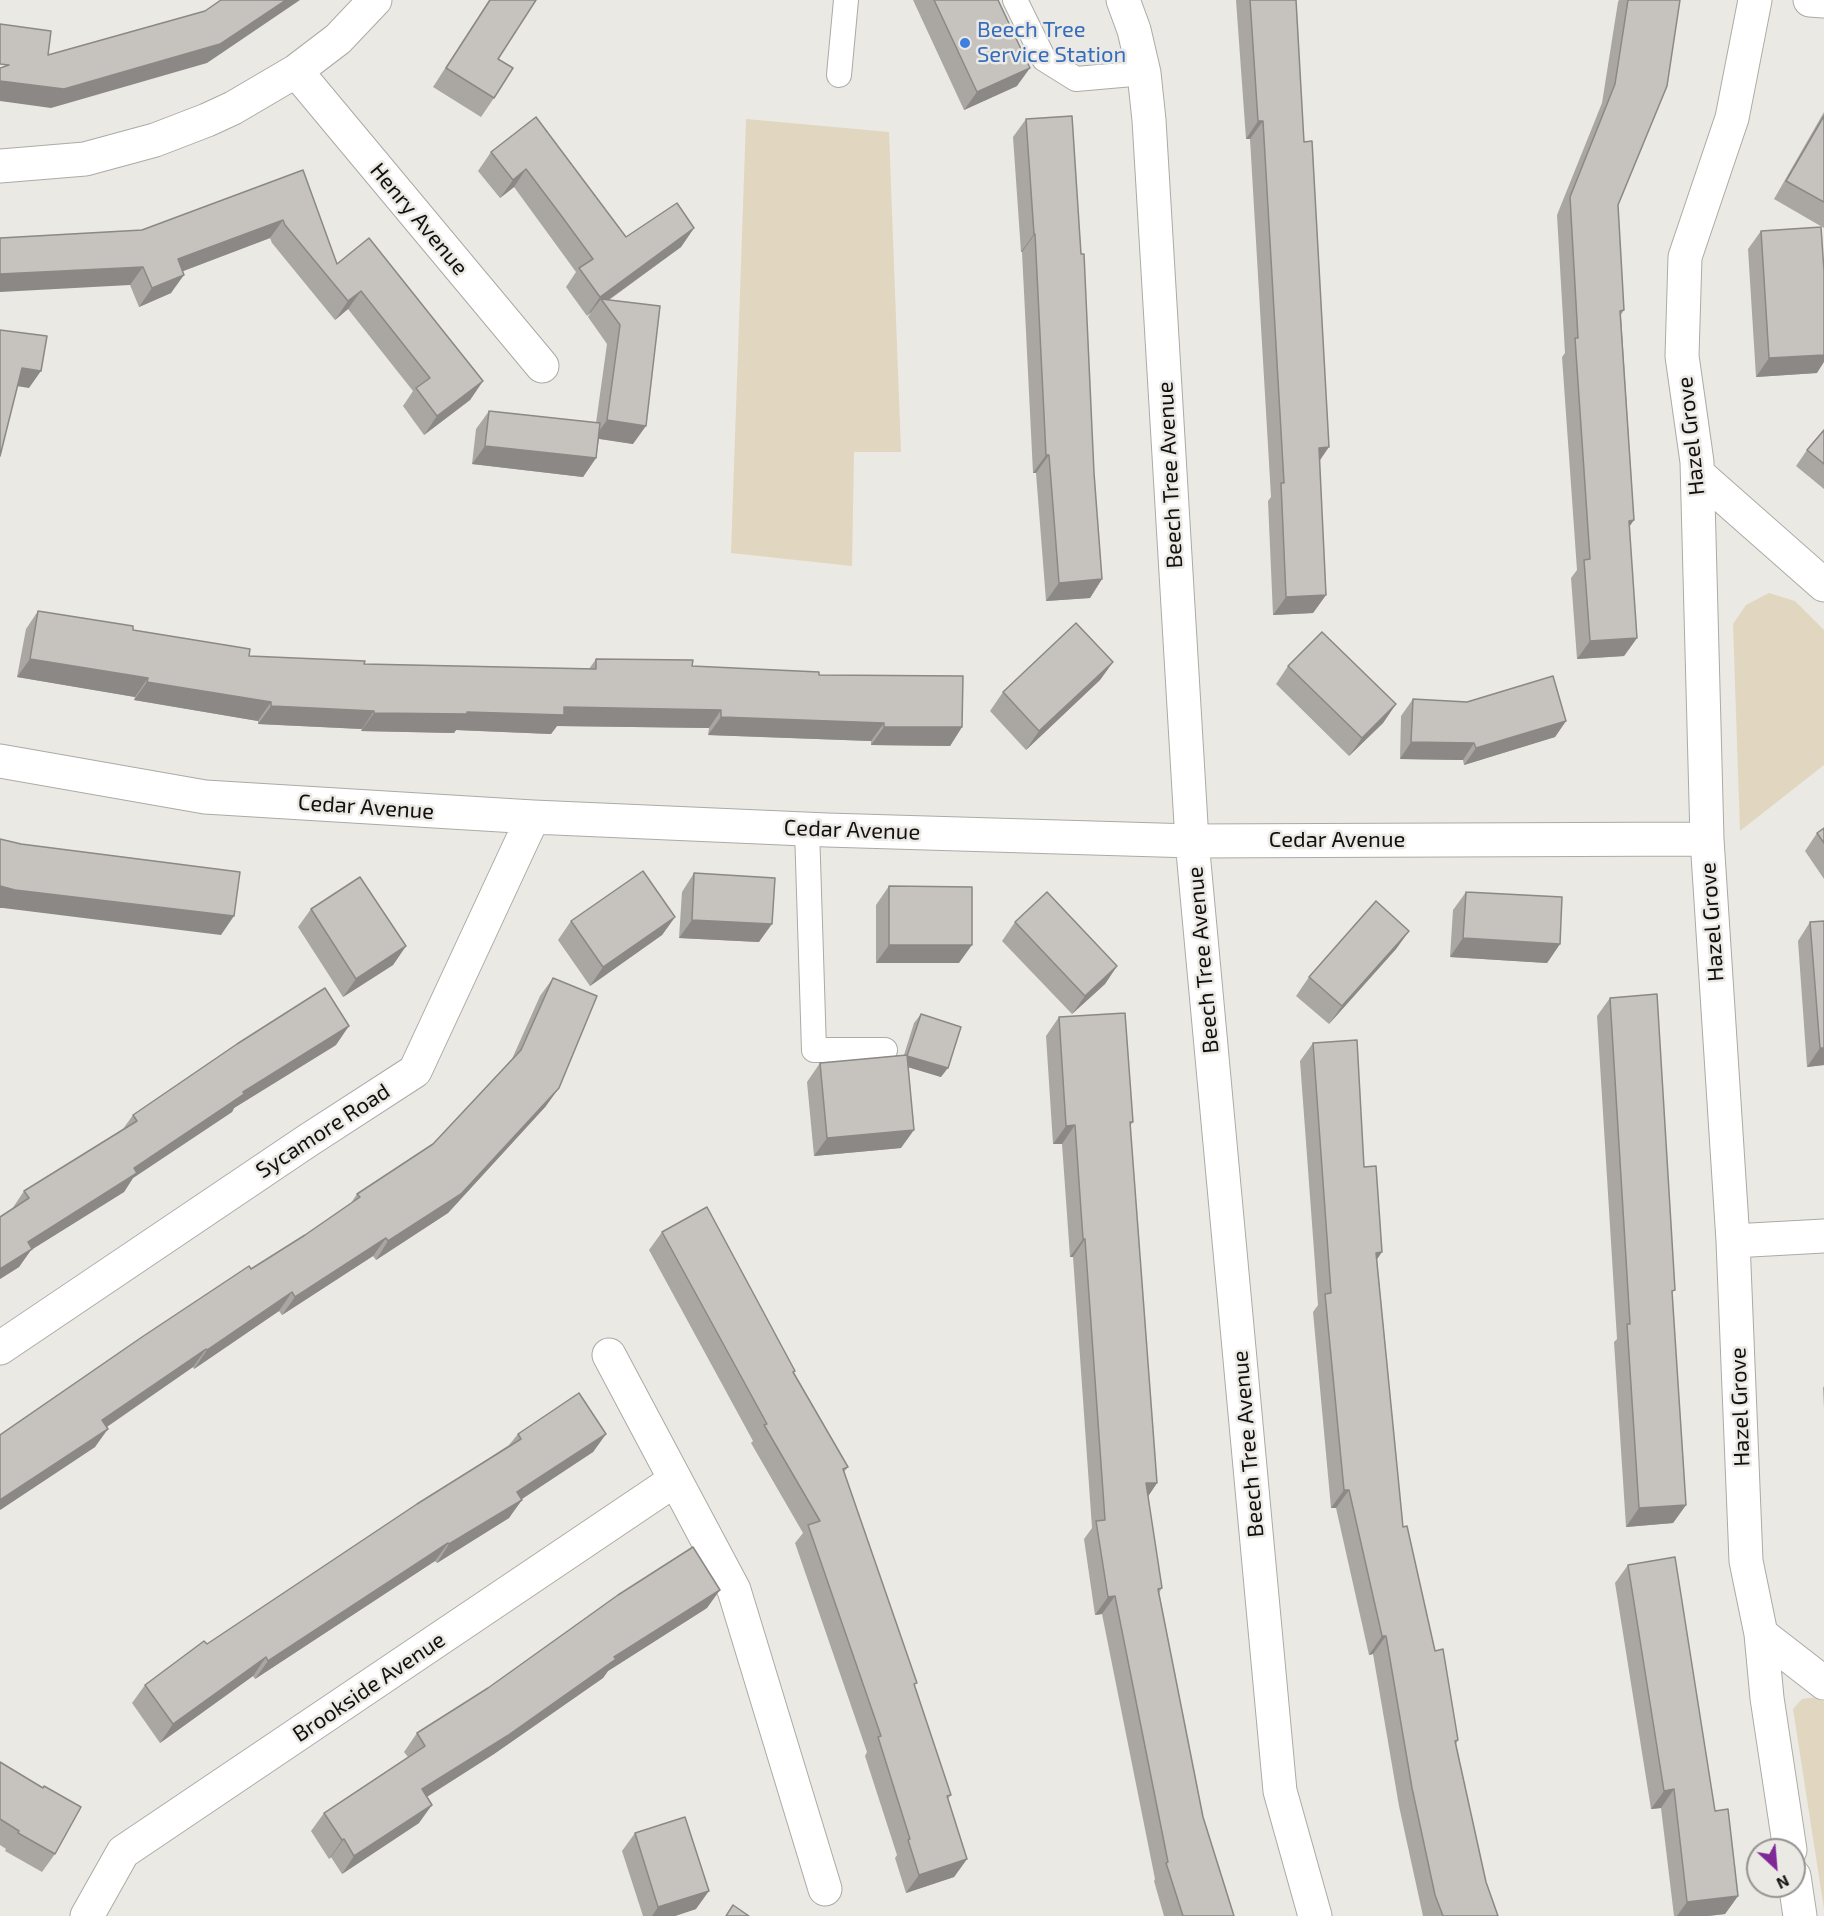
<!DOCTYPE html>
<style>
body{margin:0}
#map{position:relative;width:1824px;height:1916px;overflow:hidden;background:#ebe9e4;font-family:"Exo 2",sans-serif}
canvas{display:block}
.north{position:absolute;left:1746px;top:1838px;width:60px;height:60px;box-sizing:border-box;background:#ebe9e4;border:2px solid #94938f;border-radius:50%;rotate:154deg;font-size:16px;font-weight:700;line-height:24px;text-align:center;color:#12110f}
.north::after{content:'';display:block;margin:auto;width:21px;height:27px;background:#7f2997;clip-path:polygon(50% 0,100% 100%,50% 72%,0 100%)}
</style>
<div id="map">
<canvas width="1824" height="1916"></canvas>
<div class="north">N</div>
</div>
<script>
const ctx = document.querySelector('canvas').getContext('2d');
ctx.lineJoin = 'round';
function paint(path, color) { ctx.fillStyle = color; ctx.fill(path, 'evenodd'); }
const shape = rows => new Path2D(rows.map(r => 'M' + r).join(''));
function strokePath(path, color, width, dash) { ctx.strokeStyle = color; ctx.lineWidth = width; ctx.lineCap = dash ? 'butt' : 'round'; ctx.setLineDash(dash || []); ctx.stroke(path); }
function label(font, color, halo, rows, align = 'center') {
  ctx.font = font + ' "Exo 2",sans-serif'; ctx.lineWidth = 5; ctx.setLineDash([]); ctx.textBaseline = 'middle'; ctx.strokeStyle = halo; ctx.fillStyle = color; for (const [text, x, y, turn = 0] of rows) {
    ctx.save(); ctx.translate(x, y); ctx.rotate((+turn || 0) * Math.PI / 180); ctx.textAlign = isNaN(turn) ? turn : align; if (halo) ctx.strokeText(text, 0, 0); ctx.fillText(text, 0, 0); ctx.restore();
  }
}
const green = shape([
 [746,119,889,132,901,452,854,452,852,566,731,553],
 [1769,593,1795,601,1824,630,1824,765,1740,831,1733,624,1746,605],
 [1817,1697,1824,1702,1824,1909,1793,1709,1802,1699]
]);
const service = shape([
 [1015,0,1044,59,1076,79,1144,73],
 [839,75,846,0],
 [807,829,814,1050,885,1050]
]);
const minor = shape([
 [1123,0,1134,30,1144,73,1149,120,1192,841,1280,1791,1315,1916],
 [1755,0,1732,118,1685,257,1682,356,1697,462,1707,839,1733,1241,1746,1561,1761,1634,1767,1698,1790,1850],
 [1810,0,1824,1],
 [296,71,542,366],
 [0,166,85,159,155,140,207,120,233,108,296,71,338,39,375,0],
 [1698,474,1824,585],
 [0,761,205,797,533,817,827,830,1192,841,1707,839],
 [1733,1241,1824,1236],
 [0,1348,307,1141,415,1071,533,817],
 [609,1355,734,1590,825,1889],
 [1761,1634,1824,1683],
 [1794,1876,1800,1916],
 [87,1916,123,1852,675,1480]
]);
const wall = shape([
 [489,0,536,0,498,59,494,98,481,117,433,87],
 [913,0,998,0,1017,86,964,110],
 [1236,0,1296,0,1326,595,1313,613,1273,615,1268,501,1271,497,1250,139,1246,139],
 [1619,0,1680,0,1618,205,1624,310,1621,315,1634,520,1629,527,1637,638,1624,656,1577,659,1571,578,1577,570,1562,357,1565,353,1557,215,1602,103,1618,2],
 [1824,112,1824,228,1774,199],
 [536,117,626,237,694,228,681,247,609,300,660,306,633,444,599,439,596,458,583,477,472,464,476,429,489,411,596,423,607,344,588,317,591,312,587,316,566,287,576,272,514,187,500,198,478,171,491,152],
 [1026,119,1094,473,1102,579,1090,598,1046,601,1036,473,1033,473,1022,252,1021,252,1013,137],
 [303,170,337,264,483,381,470,400,424,435,403,406,413,391,348,309,335,320,272,243,270,238,183,271,171,293,139,307,130,285,142,230],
 [1761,231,1817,373,1756,377,1748,249],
 [1824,430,1824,489,1796,466,1807,450],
 [38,611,133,630,249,656,364,664,589,669,596,659,819,675,962,727,950,746,871,745,871,741,708,735,709,728,557,726,551,734,456,730,454,733,361,731,362,729,258,724,258,721,134,700,135,697,17,677,26,629],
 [1113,662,1100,680,1026,750,990,711,1003,692],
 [1288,666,1396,704,1383,723,1349,756,1276,684],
 [1413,699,1566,721,1555,737,1464,765,1463,760,1400,759,1401,716],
 [1824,828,1824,879,1805,851,1817,833],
 [694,873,759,942,679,938,682,892],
 [889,886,959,963,876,963,876,905],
 [1466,892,1560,944,1547,963,1450,957,1453,910],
 [311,909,406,946,393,965,343,997,298,927],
 [675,917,662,935,590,986,558,940,571,921],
 [1015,922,1117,966,1105,984,1072,1014,1002,941],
 [1810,922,1824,1065,1807,1067,1798,941],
 [1409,931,1396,949,1329,1024,1296,996,1309,977],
 [553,978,546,1106,448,1213,376,1260,373,1256,282,1315,279,1311,194,1369,193,1367,107,1427,95,1447,0,1510,251,1269,305,1235,351,1203,357,1194,433,1144,512,1059,540,996],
 [1610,998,1672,1295,1686,1505,1673,1523,1626,1527,1614,1342,1617,1339,1597,1016],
 [921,1014,941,1077,908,1067,901,1148,814,1156,807,1082,820,1063,904,1055,914,1023],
 [1059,1017,1133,1122,1130,1126,1157,1483,1148,1496,1162,1588,1159,1593,1203,1817,1234,1916,1164,1916,1154,1881,1155,1879,1102,1614,1095,1615,1084,1539,1092,1528,1073,1257,1070,1257,1062,1144,1053,1144,1046,1036],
 [1313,1043,1364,1167,1377,1260,1403,1527,1458,1740,1456,1744,1486,1882,1498,1916,1423,1916,1399,1806,1373,1654,1369,1655,1336,1508,1331,1508,1313,1312,1318,1305,1300,1061],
 [336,1045,234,1108,232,1112,133,1178,124,1192,31,1250,19,1267,0,1279,0,1217,12,1209,24,1191,123,1129,133,1115],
 [662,1232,794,1373,848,1467,844,1472,951,1795,948,1799,967,1859,954,1877,906,1893,895,1858,897,1855,865,1756,867,1752,795,1543,803,1533,751,1443,753,1441,649,1250],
 [1824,1386,1824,1408,1823,1388],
 [518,1434,606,1434,593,1452,521,1499,509,1518,437,1563,435,1561,255,1679,253,1676,160,1743,132,1703,145,1685,509,1445],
 [1628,1565,1715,1811,1738,1896,1725,1914,1708,1916,1674,1916,1661,1808,1651,1809,1615,1583],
 [707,1608,608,1671,603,1678,494,1754,427,1797,419,1823,342,1874,331,1857,329,1859,311,1831,324,1813,408,1757,404,1752,417,1733],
 [0,1762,55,1854,42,1872,5,1851,6,1849,0,1845],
 [635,1833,696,1909,675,1916,643,1916,622,1851]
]);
const shadedWall = shape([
 [286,0,300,0,207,63,51,108,0,101,0,81],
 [1030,68,1017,86,964,110,977,92],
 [1258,121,1263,121,1250,139,1246,139],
 [526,169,514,187,500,198,513,180],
 [283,220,270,238,165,278,178,259],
 [694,228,681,247,604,303,601,299,591,312,587,316,600,297],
 [1034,234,1035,234,1022,252,1021,252],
 [143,267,130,285,0,292,0,274],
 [184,275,171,293,139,307,152,288],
 [361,291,348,309,335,320,348,301],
 [1824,355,1824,362,1817,373,1756,377,1769,358],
 [22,368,41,371,29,388,10,385],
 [483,381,470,400,424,435,437,416],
 [607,420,646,426,633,444,594,438],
 [485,446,596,458,583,477,472,464],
 [1329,447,1316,466,1319,448],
 [1046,455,1049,455,1036,473,1033,473],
 [1634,520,1621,538,1629,521],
 [1102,579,1090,598,1046,601,1059,583],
 [1326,595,1313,613,1273,615,1286,597],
 [1637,638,1624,656,1577,659,1590,641],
 [30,659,148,678,135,697,17,677],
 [1113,662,1100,680,1026,750,1039,731],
 [147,682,271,702,258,721,134,700],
 [1396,704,1383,723,1349,756,1362,738],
 [271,706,374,711,362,729,258,724],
 [564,707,721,710,709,728,557,726,551,734,456,730,454,733,361,731,374,713],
 [721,717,884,723,871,741,708,735],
 [1566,721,1555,737,1464,765,1476,748],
 [884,727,962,727,950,746,871,745],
 [1411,742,1474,743,1463,760,1400,759],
 [0,886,234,916,221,935,3,908,0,908],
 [675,917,662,935,590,986,603,967],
 [692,920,772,924,759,942,679,938],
 [1409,931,1396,949,1329,1024,1342,1006],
 [1463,938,1560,944,1547,963,1450,957],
 [889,945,972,945,959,963,876,963],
 [406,946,393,965,343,997,356,979],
 [1117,966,1105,984,1072,1014,1085,996],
 [349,1026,336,1045,234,1108,232,1112,133,1178,124,1192,31,1250,19,1267,0,1279,0,1269,28,1242,243,1092],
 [1820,1048,1824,1048,1824,1065,1807,1067],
 [907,1056,948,1068,941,1077,901,1065],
 [559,1088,546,1106,448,1213,376,1260,388,1241],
 [1075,1125,1062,1144,1053,1144,1066,1126],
 [914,1130,901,1148,814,1156,827,1138],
 [386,1238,373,1256,282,1315,295,1297],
 [1083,1239,1085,1239,1073,1257,1070,1257],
 [1382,1252,1369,1271,1376,1253],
 [292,1292,279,1311,194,1369,207,1350],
 [206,1349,193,1367,89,1439,102,1420],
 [108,1429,95,1447,0,1510,0,1500],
 [606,1434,593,1452,504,1511,517,1492],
 [1146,1483,1157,1483,1145,1501],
 [1344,1490,1349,1490,1336,1508,1331,1508],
 [522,1500,509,1518,437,1563,449,1544],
 [1686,1505,1673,1523,1626,1527,1639,1508],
 [448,1543,435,1561,255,1679,268,1661],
 [720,1590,707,1608,608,1671,603,1678,494,1754,409,1808,422,1789,614,1657],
 [1115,1596,1102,1614,1095,1615,1108,1597],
 [1382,1636,1386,1636,1373,1654,1369,1655],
 [266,1657,253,1676,160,1743,173,1724],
 [1674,1789,1661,1808,1651,1809,1664,1791],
 [432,1805,419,1823,342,1874,354,1856],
 [344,1839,331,1857,329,1859,342,1840],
 [967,1859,954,1877,906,1893,919,1875],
 [709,1891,696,1909,675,1916,652,1916,658,1907],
 [1738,1896,1725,1914,1708,1916,1677,1916,1687,1902]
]);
const building = shape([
 [221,0,286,0,220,44,64,89,0,81,0,68,9,65,0,64,0,24,51,31,48,55,205,11,221,0],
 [490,0,536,0,498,59,513,68,494,98,446,68,490,0],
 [934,0,998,0,1030,68,977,92,934,0],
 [1250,0,1296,0,1304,142,1312,141,1329,447,1319,448,1326,595,1286,597,1281,483,1284,483,1263,121,1258,121,1250,0],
 [1628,0,1680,0,1667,86,1618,205,1624,310,1620,311,1634,520,1629,521,1637,638,1590,641,1584,560,1590,559,1575,338,1578,338,1570,197,1615,84,1628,0],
 [1072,116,1081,254,1084,254,1094,473,1102,579,1059,583,1049,455,1046,455,1035,234,1034,234,1026,119,1072,116],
 [1824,116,1824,202,1786,181,1824,116],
 [536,117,626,237,677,203,694,228,600,297,579,268,593,259,560,214,526,169,513,180,491,152,536,117],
 [303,170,337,264,369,238,483,381,437,416,416,388,430,378,361,291,348,301,285,225,283,220,178,259,184,275,152,288,143,267,0,274,0,238,142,230,303,170],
 [1821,227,1824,271,1824,355,1769,358,1761,231,1821,227],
 [601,299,660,306,646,426,607,420,620,325,601,299],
 [0,330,47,336,41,371,22,368,0,456,0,330],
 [489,411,600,423,596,458,485,446,489,411],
 [1824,430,1824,464,1807,450,1824,430],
 [38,611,133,626,133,630,250,649,249,656,365,661,364,664,596,669,596,659,693,660,692,666,819,672,819,675,963,676,962,727,884,727,884,723,721,717,721,710,564,707,564,715,467,712,467,714,374,713,374,711,271,706,271,702,147,682,148,678,30,659,38,611],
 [1076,623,1113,662,1039,731,1003,692,1076,623],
 [1322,632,1396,704,1362,738,1288,666,1322,632],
 [1553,676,1566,721,1476,748,1474,743,1411,742,1413,699,1467,702,1553,676],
 [1824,828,1824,843,1817,833,1824,828],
 [0,839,21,844,240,872,234,916,15,890,0,886,0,839],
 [643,871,675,917,603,967,571,921,643,871],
 [694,873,775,878,772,924,692,920,694,873],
 [360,877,406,946,356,979,311,909,360,877],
 [889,886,972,887,972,945,889,945,889,886],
 [1047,892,1117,966,1085,996,1015,922,1047,892],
 [1466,892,1562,897,1560,944,1463,938,1466,892],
 [1376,901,1409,931,1342,1006,1309,977,1376,901],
 [1824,921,1824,1048,1820,1048,1810,922,1824,921],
 [553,978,597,996,559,1088,461,1194,388,1241,386,1238,295,1297,292,1292,207,1350,206,1349,102,1420,108,1429,0,1500,0,1435,142,1337,249,1266,251,1269,305,1235,360,1197,357,1194,433,1144,521,1050,553,978],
 [325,988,349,1026,243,1092,244,1094,134,1168,137,1173,28,1242,32,1249,0,1269,0,1217,29,1198,24,1191,137,1121,133,1115,237,1044,325,988],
 [1657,994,1675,1290,1672,1291,1686,1505,1639,1508,1627,1324,1630,1324,1610,998,1657,994],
 [1125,1013,1133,1122,1130,1122,1157,1483,1146,1483,1162,1588,1158,1589,1203,1817,1234,1916,1183,1916,1166,1863,1168,1862,1115,1596,1108,1597,1096,1521,1105,1520,1085,1239,1083,1239,1075,1125,1066,1126,1059,1017,1125,1013],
 [921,1014,961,1027,948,1068,907,1056,921,1014],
 [1357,1040,1364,1167,1376,1166,1382,1252,1376,1253,1403,1527,1407,1526,1435,1651,1443,1649,1458,1740,1455,1741,1486,1882,1498,1916,1443,1916,1435,1895,1412,1788,1386,1636,1382,1636,1349,1490,1344,1490,1325,1294,1331,1293,1313,1043,1357,1040],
 [907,1055,914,1130,827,1138,820,1063,907,1055],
 [707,1207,795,1371,793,1372,848,1467,843,1469,917,1683,914,1684,951,1795,947,1796,967,1859,919,1875,908,1840,910,1839,878,1737,881,1736,808,1525,820,1521,764,1425,767,1424,662,1232,707,1207],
 [579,1393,606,1434,517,1492,522,1500,449,1544,448,1543,268,1661,266,1657,173,1724,145,1685,204,1641,207,1644,417,1504,521,1439,518,1434,579,1393],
 [693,1547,720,1590,614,1657,616,1659,507,1736,422,1789,432,1805,354,1856,344,1839,342,1840,324,1813,425,1746,417,1733,488,1688,618,1595,693,1547],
 [1675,1557,1715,1811,1728,1809,1738,1896,1687,1902,1674,1789,1664,1791,1628,1565,1675,1557],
 [0,1762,43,1788,44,1786,81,1807,55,1854,18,1833,19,1831,0,1819,0,1762],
 [685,1817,709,1891,658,1907,635,1833,685,1817],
 [733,1905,749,1916,726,1916,733,1905]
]);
const markers = [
 [965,43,6,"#3f7fe0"]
];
const shopNames = [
 ["Beech Tree",977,30],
 ["Service Station",977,55]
];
const streetNames = [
 ["Henry Avenue",419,219,50],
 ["Hazel Grove",1691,436,-96],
 ["Beech Tree Avenue",1170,475,-93],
 ["Cedar Avenue",366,807,4],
 ["Cedar Avenue",852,830,2],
 ["Cedar Avenue",1337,840],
 ["Hazel Grove",1712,922,-94],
 ["Beech Tree Avenue",1203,960,-95],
 ["Sycamore Road",323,1131,-33],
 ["Hazel Grove",1740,1407,-92],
 ["Beech Tree Avenue",1248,1444,-95],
 ["Brookside Avenue",369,1687,-34]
];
paint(green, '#e1d6bf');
strokePath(service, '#acaaa5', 26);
strokePath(minor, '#acaaa5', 35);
strokePath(service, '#fff', 24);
strokePath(minor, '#fff', 33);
paint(wall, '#aaa7a3');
paint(shadedWall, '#8b8885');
paint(building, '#c6c2be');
strokePath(building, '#8b8885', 1.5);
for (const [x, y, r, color] of markers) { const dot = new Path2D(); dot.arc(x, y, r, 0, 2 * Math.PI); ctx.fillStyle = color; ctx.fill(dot); strokePath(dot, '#ebe9e4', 2); }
label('22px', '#366cbe', '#ebe9e4', shopNames, 'left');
label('22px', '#12110f', '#ebe9e4', streetNames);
</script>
